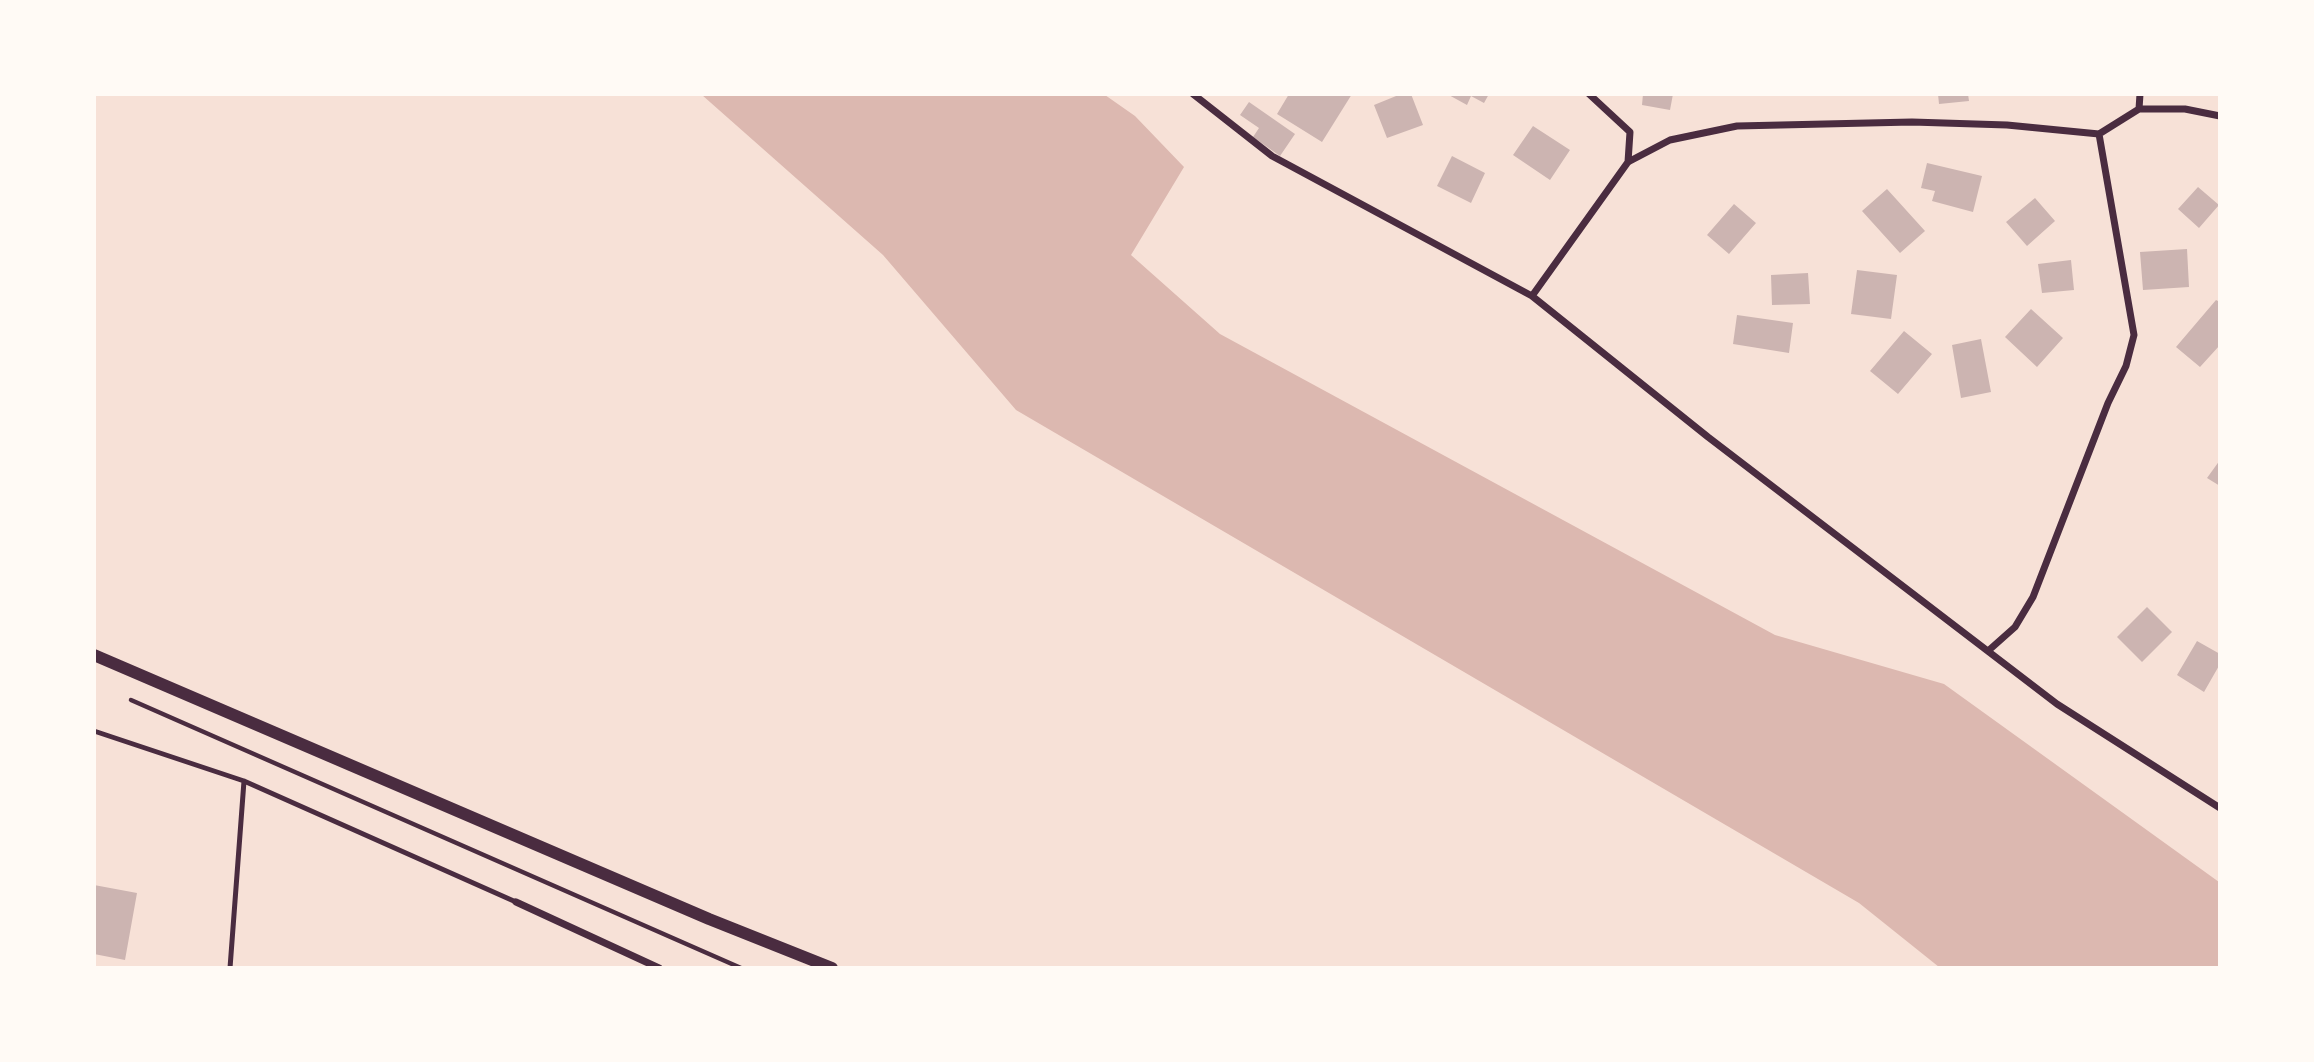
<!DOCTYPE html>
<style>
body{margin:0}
#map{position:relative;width:2314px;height:1062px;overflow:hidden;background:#f7e1d7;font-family:"PT Sans",sans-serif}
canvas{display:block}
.frame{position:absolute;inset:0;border:96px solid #fffaf5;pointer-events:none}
</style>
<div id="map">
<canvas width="2314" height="1062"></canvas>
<div class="frame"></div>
</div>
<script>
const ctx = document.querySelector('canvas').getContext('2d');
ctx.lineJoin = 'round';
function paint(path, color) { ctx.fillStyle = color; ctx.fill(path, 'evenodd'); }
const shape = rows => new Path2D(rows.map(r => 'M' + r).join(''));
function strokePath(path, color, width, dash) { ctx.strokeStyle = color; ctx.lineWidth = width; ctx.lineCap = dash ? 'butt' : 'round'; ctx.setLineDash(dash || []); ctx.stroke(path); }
const water = shape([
 [702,95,1105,95,1135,116,1184,167,1131,255,1220,334,1775,635,1944,684,2219,882,2219,967,1939,967,1859,903,1016,410,883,255]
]);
const building = shape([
 [1289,94,1352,94,1322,142,1277,114],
 [1401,94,1411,94,1423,125,1387,138,1374,105],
 [1447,94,1489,94,1484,103,1471,96,1467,105],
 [1643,94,1673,94,1670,110,1642,105],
 [1938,94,1968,94,1969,101,1939,104],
 [1249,102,1295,134,1280,156,1253,137,1259,128,1240,115],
 [1533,126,1570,150,1550,180,1513,155],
 [1452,156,1485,173,1471,203,1437,186],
 [1927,163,1982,176,1973,212,1932,201,1935,191,1921,188],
 [2198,187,2219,205,2199,228,2178,209],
 [1887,189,1925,231,1900,253,1862,211],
 [2035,198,2055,221,2027,246,2006,222],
 [1734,204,1756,223,1729,254,1707,235],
 [2187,249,2189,287,2143,290,2140,252],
 [2071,260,2074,290,2042,293,2038,264],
 [1857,270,1897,275,1891,319,1851,314],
 [1808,273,1810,304,1772,305,1771,275],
 [2216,300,2220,302,2220,345,2200,367,2176,347],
 [2031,309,2063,338,2037,367,2005,337],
 [1737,315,1793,323,1789,353,1733,344],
 [1904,331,1932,354,1898,394,1870,371],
 [1981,339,1991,392,1961,398,1952,345],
 [2220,460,2220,486,2207,478],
 [2147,607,2172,632,2142,662,2117,637],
 [2197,641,2220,654,2220,664,2204,692,2177,675],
 [94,885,137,893,125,960,94,954]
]);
const path = shape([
 [131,700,741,968]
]);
const service = shape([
 [94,731,244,781,516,902],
 [230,968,244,781]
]);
const minor = shape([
 [1193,94,1272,156,1532,296,1708,437,2057,704,2220,808],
 [1589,94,1630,132,1628,162],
 [2139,109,2140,94],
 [1532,296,1628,162,1670,140,1737,126,1912,122,2007,125,2099,134,2139,109,2185,109,2220,116],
 [1988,651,2015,627,2033,597,2108,403,2126,366,2134,335,2099,134],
 [516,902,659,968]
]);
const tertiary = shape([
 [94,655,709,919,832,968]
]);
paint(water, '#dcb8b0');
paint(building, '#ccb4b1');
strokePath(path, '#4a2c40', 4.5);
strokePath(service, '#4a2c40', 5);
strokePath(minor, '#4a2c40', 7);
strokePath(tertiary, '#4a2c40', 12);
</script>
